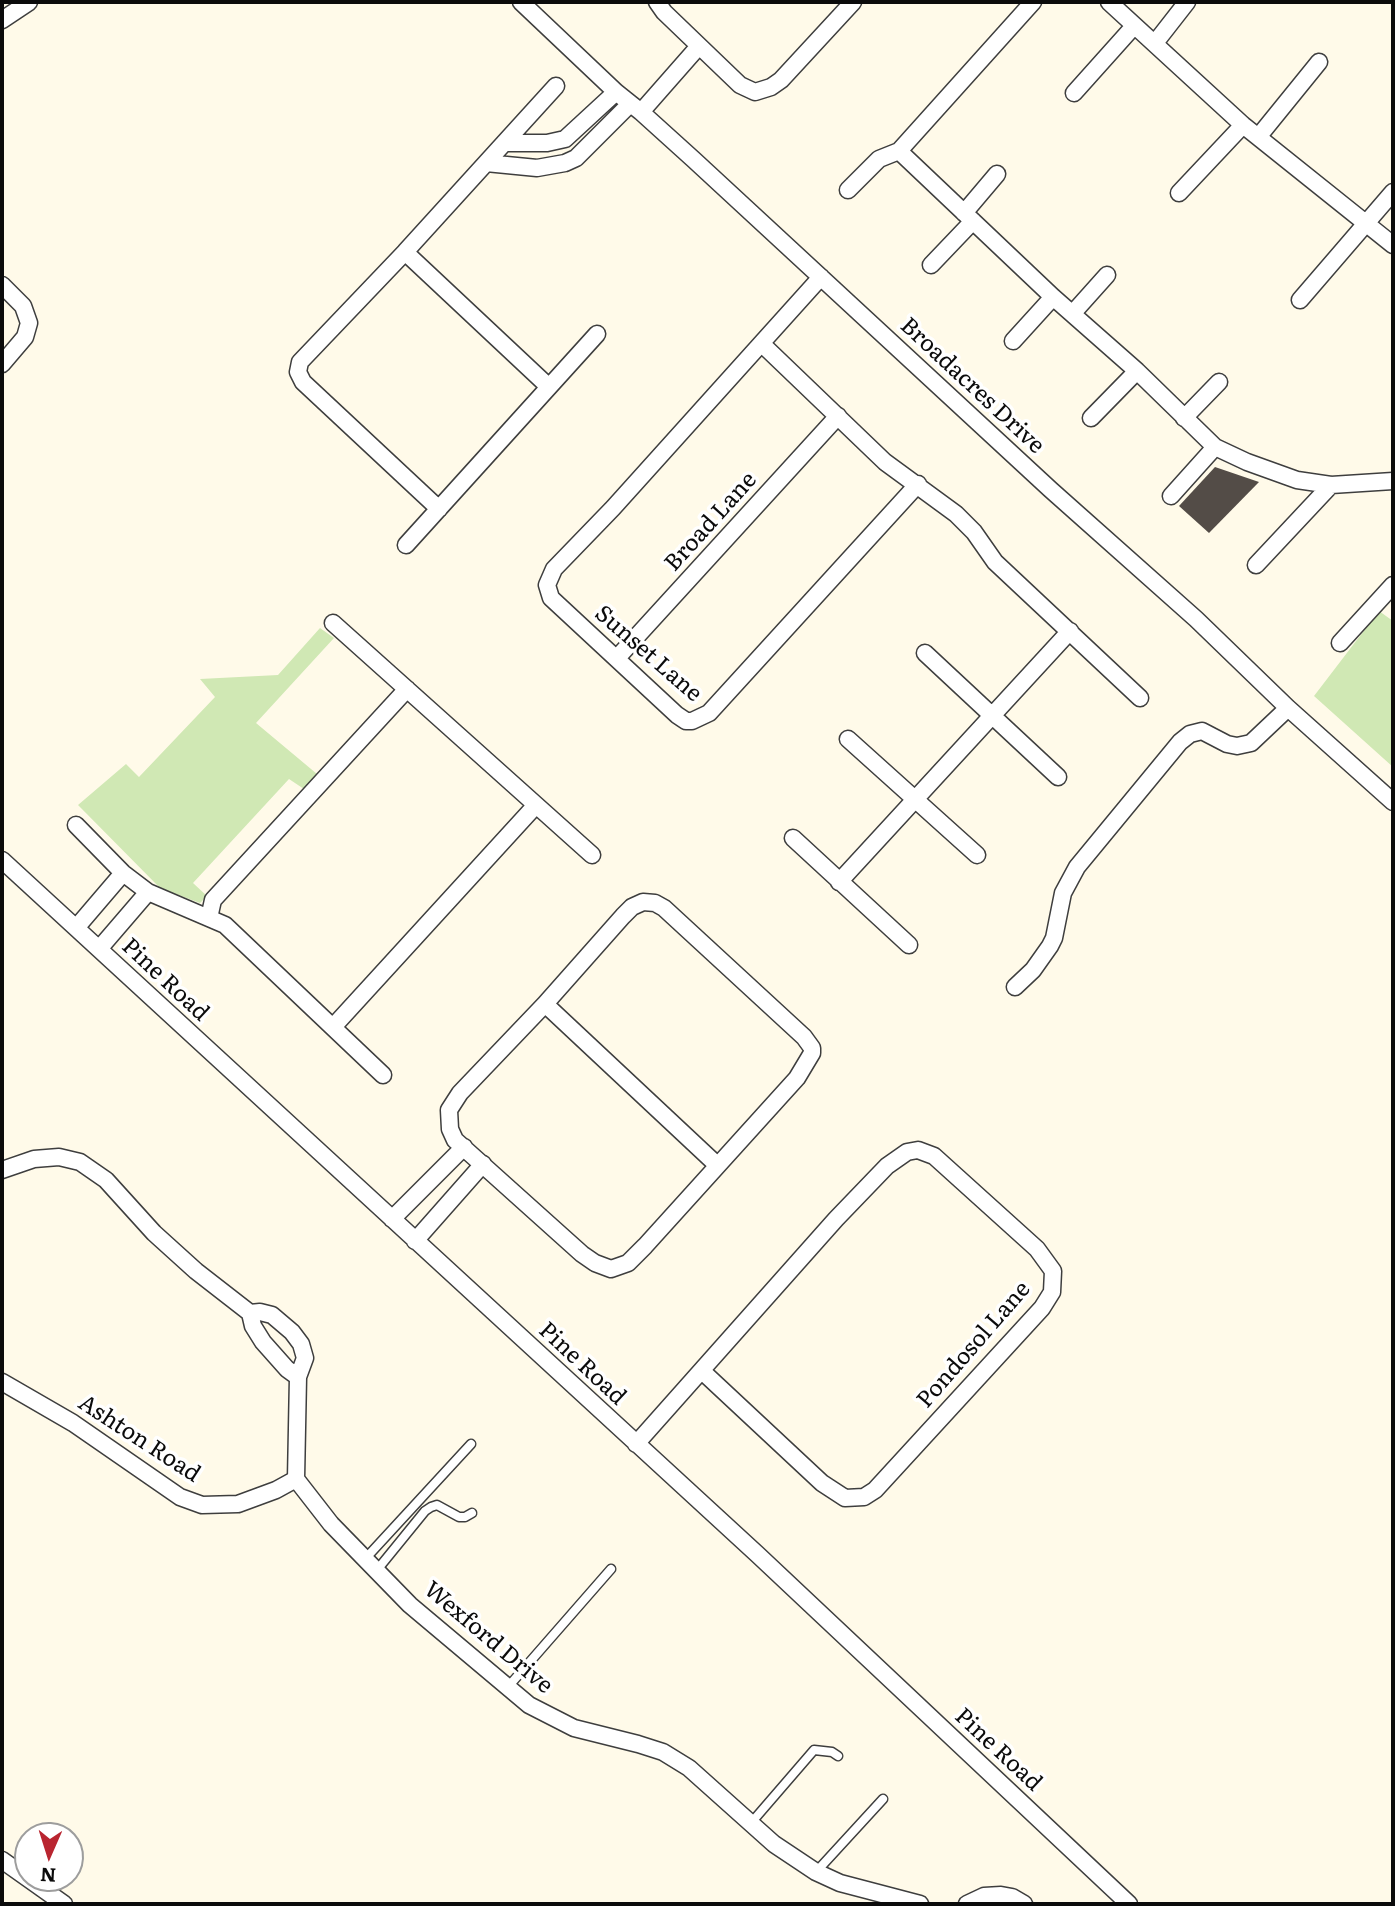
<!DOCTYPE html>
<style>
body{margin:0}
#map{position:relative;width:1395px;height:1906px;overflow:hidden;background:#fffae9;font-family:Literata,serif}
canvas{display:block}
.frame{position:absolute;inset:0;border:4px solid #0b0b0b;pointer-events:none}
.north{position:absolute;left:14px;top:1822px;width:70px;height:70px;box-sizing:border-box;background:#fff;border:2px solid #9d9d9d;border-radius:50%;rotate:183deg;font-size:19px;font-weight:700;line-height:28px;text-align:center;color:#0b0b0b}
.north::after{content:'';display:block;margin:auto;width:24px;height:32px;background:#b92530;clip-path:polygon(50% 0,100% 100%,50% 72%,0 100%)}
</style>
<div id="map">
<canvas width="1395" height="1906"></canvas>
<div class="frame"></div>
<div class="north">N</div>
</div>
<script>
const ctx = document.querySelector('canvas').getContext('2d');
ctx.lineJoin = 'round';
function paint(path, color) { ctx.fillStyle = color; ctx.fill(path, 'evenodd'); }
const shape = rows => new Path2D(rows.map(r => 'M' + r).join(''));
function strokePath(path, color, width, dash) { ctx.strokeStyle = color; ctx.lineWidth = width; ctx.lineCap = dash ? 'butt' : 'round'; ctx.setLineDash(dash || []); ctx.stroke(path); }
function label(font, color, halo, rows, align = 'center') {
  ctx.font = font + ' Literata,serif'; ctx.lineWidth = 7; ctx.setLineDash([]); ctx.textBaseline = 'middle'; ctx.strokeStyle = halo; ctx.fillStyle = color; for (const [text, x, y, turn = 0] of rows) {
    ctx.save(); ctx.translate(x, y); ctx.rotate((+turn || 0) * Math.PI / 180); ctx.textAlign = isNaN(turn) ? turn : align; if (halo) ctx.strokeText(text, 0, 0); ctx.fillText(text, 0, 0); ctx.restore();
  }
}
const green = shape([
 [1379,611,1393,621,1393,767,1314,696],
 [320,628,334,638,256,723,317,774,304,789,289,779,193,883,207,896,200,903,160,888,78,805,126,764,139,777,215,697,200,679,278,675]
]);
const building = shape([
 [1215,467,1259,482,1209,533,1179,506]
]);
const lane = shape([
 [365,1559,471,1444],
 [377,1570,425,1511,431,1507,437,1505,459,1517,465,1517,472,1513],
 [507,1688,611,1569],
 [751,1823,814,1750,832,1752,838,1756],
 [816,1872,883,1799]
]);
const street = shape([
 [521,2,616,92,641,112,693,159,1051,490,1196,619,1288,708,1393,802],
 [657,2,664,12,740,85,755,92,771,87,781,80,853,2],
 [1109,2,1243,125,1393,245],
 [2,20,29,2],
 [1155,43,1187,2],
 [1074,93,1134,26],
 [641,112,699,46],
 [1259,136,1319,62],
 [504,143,547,143,565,139,616,92],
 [899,151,1053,297,1137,371,1215,447,1247,462,1297,480,1331,485,1393,481],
 [486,163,537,168,565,163,576,158,630,104],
 [848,190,879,159,899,151,1033,2],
 [1179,193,1243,125],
 [964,213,997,174],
 [405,252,549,387],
 [931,265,973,221],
 [821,277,613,508,554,569,547,585,551,598,677,715,686,721,692,721,709,713,918,484],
 [2,285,23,306,29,323,25,337,2,364],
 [1300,300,1393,192],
 [1073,313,1107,275],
 [1013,341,1053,297],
 [762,344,885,462,956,514,974,532,995,562,1140,698],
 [1091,418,1137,371],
 [1184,418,1219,382],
 [1171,496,1215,447],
 [439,509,303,382,298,372,300,362,405,252,556,86],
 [406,545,597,334],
 [1256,565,1331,485],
 [333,623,592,855],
 [1340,643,1393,585],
 [925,653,1058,777],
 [617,658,838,416],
 [848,739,977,855],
 [76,825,123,873,148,892,225,925,383,1075],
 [793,838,909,945],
 [2,860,757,1554,1129,1904],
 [839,882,1070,631],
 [643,902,655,903,664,908,804,1037,812,1048,812,1053,797,1078,645,1246,628,1263,611,1269,595,1263,582,1254,455,1140,450,1129,449,1110,460,1093,545,1004,623,916,632,907,643,902],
 [209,918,213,900,407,689],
 [76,928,123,873],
 [99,949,148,892],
 [1015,987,1033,970,1050,946,1054,938,1063,893,1077,867,1180,742,1190,734,1202,731,1227,744,1237,746,1251,743,1288,708],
 [545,1004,717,1165],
 [333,1027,536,805],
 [2,1170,34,1159,59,1157,80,1162,106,1180,154,1233,196,1271,250,1313,260,1312,272,1315,292,1332,301,1344,305,1358,298,1377,296,1479,331,1524,410,1605,529,1705,574,1728,638,1744,663,1752,689,1768,774,1844,816,1872,840,1883,920,1904],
 [392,1219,464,1147],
 [415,1241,483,1164],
 [250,1313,253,1326,263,1342,287,1369,298,1377],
 [2,1382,73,1423,180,1497,202,1505,238,1504,276,1490,296,1479],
 [636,1444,836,1219,887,1166,907,1152,918,1150,934,1156,1037,1249,1053,1271,1052,1292,1042,1308,875,1490,864,1497,845,1498,822,1483,702,1371],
 [2,1860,64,1904],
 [967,1904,984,1896,1001,1895,1012,1897,1024,1904]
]);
const streetNames = [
 ["Broadacres Drive",972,386,43],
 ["Broad Lane",711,522,-48],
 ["Sunset Lane",648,654,41],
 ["Pine Road",165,980,43],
 ["Pondosol Lane",974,1345,-49],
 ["Pine Road",582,1364,43],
 ["Ashton Road",139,1439,33],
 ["Wexford Drive",488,1638,40],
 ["Pine Road",998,1750,43]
];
paint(green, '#d0e8b4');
paint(building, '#534c47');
strokePath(lane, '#3e3e3e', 11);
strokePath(street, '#3e3e3e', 19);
strokePath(lane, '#fff', 8);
strokePath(street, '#fff', 16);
label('23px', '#0b0b0b', '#fff', streetNames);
</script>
